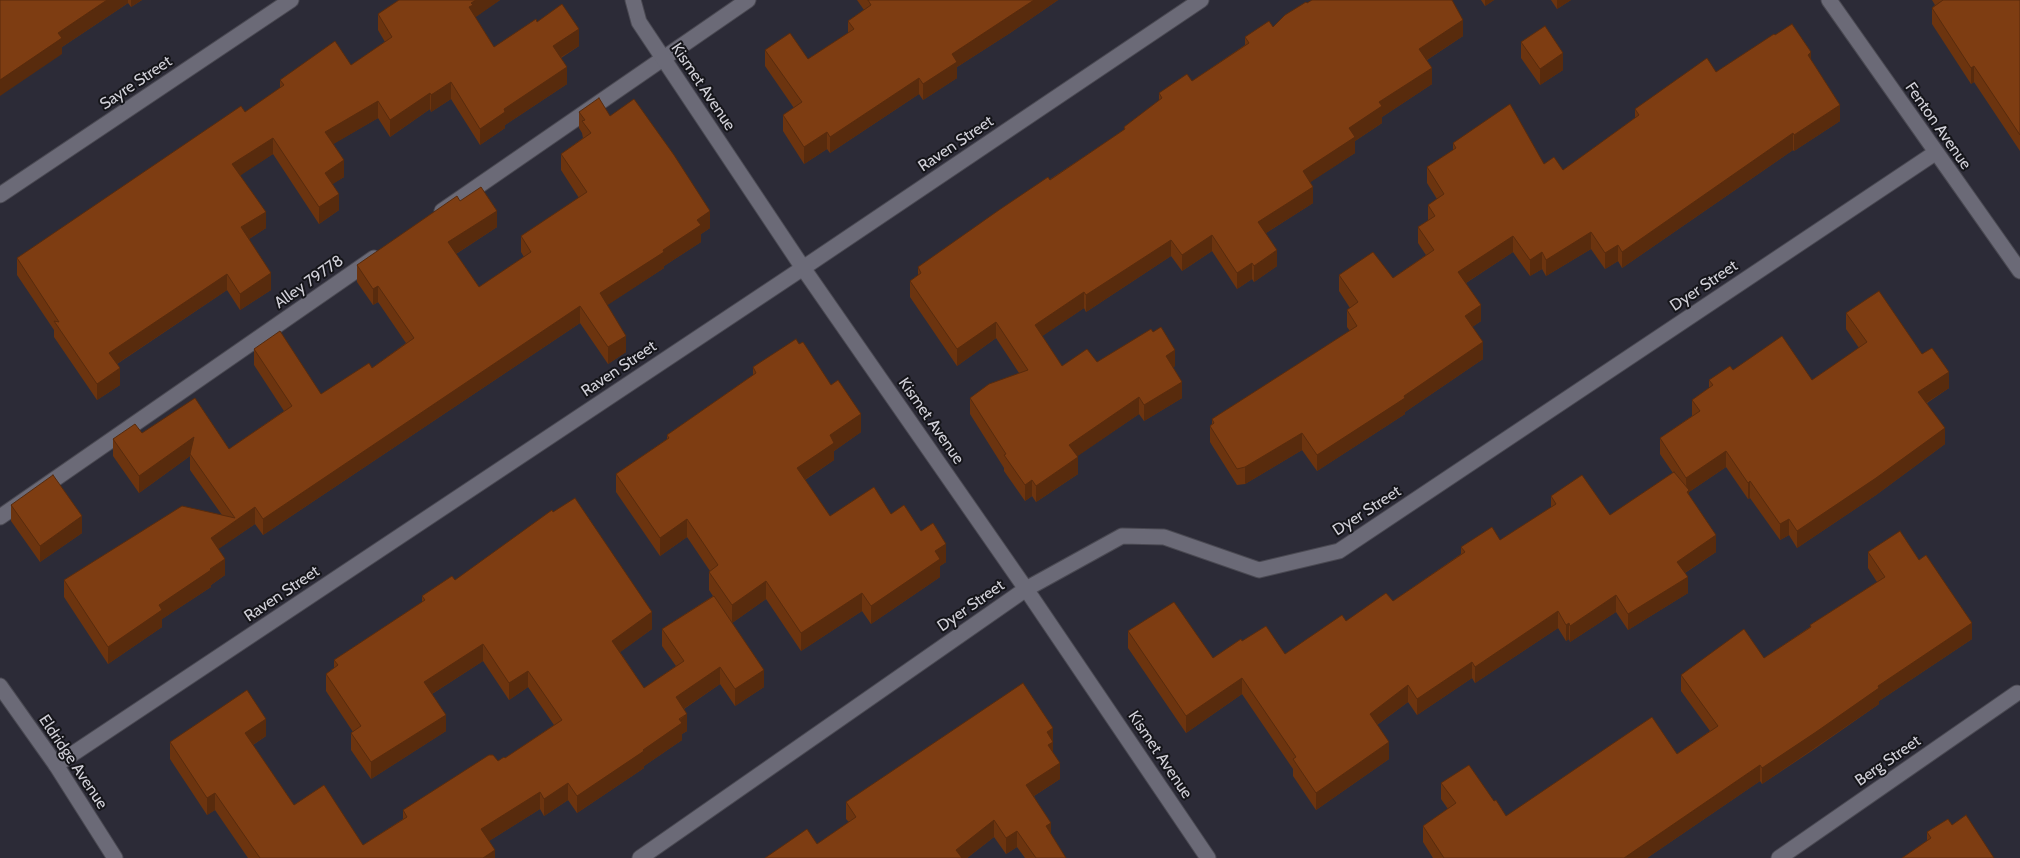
<!DOCTYPE html>
<style>
body{margin:0}
canvas{display:block;background:#2c2b37}
</style>
<canvas width="2020" height="858"></canvas>
<script>
const ctx = document.querySelector('canvas').getContext('2d');
ctx.lineJoin = 'round';
const shape = rows => new Path2D(rows.map(r => 'M' + r).join(''));
function strokePath(path, color, width, dash) { ctx.strokeStyle = color; ctx.lineWidth = width; ctx.lineCap = dash ? 'butt' : 'round'; ctx.setLineDash(dash || []); ctx.stroke(path); }
function paint(path, color) { ctx.fillStyle = color; ctx.fill(path, 'evenodd'); }
function label(font, color, halo, rows, align = 'center') {
  ctx.font = font + ' Cabin,sans-serif'; ctx.lineWidth = 4; ctx.setLineDash([]); ctx.textBaseline = 'middle'; ctx.strokeStyle = halo; ctx.fillStyle = color; for (const [text, x, y, turn = 0] of rows) {
    ctx.save(); ctx.translate(x, y); ctx.rotate((+turn || 0) * Math.PI / 180); ctx.textAlign = isNaN(turn) ? turn : align; if (halo) ctx.strokeText(text, 0, 0); ctx.fillText(text, 0, 0); ctx.restore();
  }
}
const lane = shape([
 [442,211,748,0],
 [0,517,374,258]
]);
const street = shape([
 [633,0,639,22,803,268,1026,589,1208,858],
 [1829,0,2020,271],
 [56,765,803,268,1201,0],
 [640,858,1026,589,1122,536,1164,537,1259,570,1339,551,1935,153],
 [1779,858,2017,693]
]);
const secondary = shape([
 [0,195,291,0],
 [0,686,56,765,115,858]
]);
const wall = shape([
 [0,0,142,0,131,7,128,3,62,47,62,54],
 [399,0,500,0,475,17,494,47,537,22,579,46,561,58,567,84,505,125,505,128,480,145,451,99,431,112,430,109,390,137,378,118,333,144,344,177,332,184,339,210,319,224,273,154,240,175,266,228,249,239,271,290,240,310,227,290,117,364,120,385,97,400,54,337,54,330,17,275,17,258,245,112,280,88,280,80,351,65,385,42,378,30,378,14],
 [857,0,1058,0,1010,33,957,67,957,78,923,100,919,94,830,153,827,149,804,164,783,131,783,115,794,108,765,66,765,50,808,59,848,33,848,21,864,10],
 [1481,0,1494,0,1485,6],
 [1551,0,1571,0,1557,9],
 [1932,0,2020,0,2020,151,1974,82,1971,84,1932,24,1932,8,1935,5],
 [1307,3,1463,36,1427,60,1432,84,1382,117,1382,123,1355,141,1355,153,1310,182,1313,203,1266,233,1277,266,1254,282,1252,279,1237,289,1212,251,1182,271,1171,256,1086,312,1084,308,1042,336,1062,366,1097,362,1175,366,1173,367,1182,398,1144,421,1139,414,1077,456,1078,474,1036,502,1032,496,1025,501,1004,471,1004,468,970,414,970,398,1019,373,996,338,957,366,910,297,910,281,918,275,918,267,1124,130,1124,127,1159,101,1159,93,1192,81,1245,45,1245,37,1273,27],
 [1775,35,1811,60,1840,121,1794,151,1793,150,1622,268,1618,261,1605,269,1591,249,1546,276,1542,269,1530,276,1513,252,1466,283,1481,321,1472,327,1483,359,1405,412,1405,414,1317,471,1302,450,1245,484,1237,485,1210,442,1210,426,1212,424,1212,419,1350,331,1347,327,1347,310,1350,308,1339,291,1339,275,1393,278,1426,255,1418,243,1418,227,1428,221,1428,205,1437,199,1427,183,1427,167,1453,150,1453,143,1544,164,1563,170,1635,118,1635,109,1716,72],
 [1521,42,1563,70,1540,85,1521,58],
 [579,112,610,116,710,228,701,234,701,242,664,266,664,268,607,305,626,352,608,364,580,323,263,535,255,524,218,549,225,575,211,585,211,587,162,619,162,627,108,664,64,597,64,580,222,515,190,470,190,456,139,493,113,456,113,439,142,433,229,449,284,411,254,365,254,349,321,394,372,368,406,343,378,302,373,305,357,282,357,265,460,201,497,227,456,254,479,287,524,257,521,252,521,236,579,198,561,170,561,154,583,138,582,133,579,128],
 [1846,313,1922,354,1949,388,1927,403,1945,444,1876,495,1797,548,1789,535,1780,540,1750,498,1748,499,1726,467,1689,492,1689,495,1716,552,1685,573,1688,593,1628,630,1616,612,1570,642,1569,639,1566,641,1558,628,1475,683,1472,678,1417,715,1408,702,1377,725,1389,759,1316,810,1293,776,1293,769,1242,694,1186,733,1128,648,1128,631,1213,658,1242,641,1285,654,1346,621,1393,601,1461,554,1461,547,1500,540,1551,508,1551,496,1610,515,1673,473,1660,454,1660,438,1692,416,1692,400,1709,388,1709,380,1733,370,1812,380,1859,348,1846,329],
 [753,367,861,432,834,451,834,460,805,480,830,516,891,514,921,531,946,562,940,566,940,577,871,624,862,611,801,651,766,599,732,623,764,687,735,706,720,684,684,709,687,731,682,734,682,740,644,766,644,768,577,813,568,800,544,816,540,809,489,841,495,858,248,858,215,810,207,815,170,759,170,742,266,736,253,745,294,805,363,845,403,819,403,810,498,761,505,758,554,725,528,687,509,700,483,661,432,694,446,731,371,779,351,750,351,733,353,732,326,691,326,674,334,668,334,660,422,602,422,596,455,580,652,629,620,652,644,688,676,666,662,646,662,629,713,596,709,590,709,572,710,571,687,537,660,556,616,492,616,474,667,439,667,435,753,375],
 [11,505,82,533,40,562,11,521],
 [1868,552,1972,639,1879,701,1879,704,1816,748,1762,784,1760,781,1647,858,1433,858,1423,842,1423,826,1448,809,1441,799,1441,783,1494,801,1506,816,1677,754,1710,731,1681,691,1681,675,1764,658,1810,627,1810,625,1877,582,1868,568],
 [1053,728,1053,753,1060,779,1034,796,1051,834,1066,858,1025,858,1017,847,1006,854,994,837,967,858,765,858,817,844,849,822,846,819,846,802],
 [1952,825,1927,841,1927,832]
]);
const shadedWall = shape([
 [107,0,128,0,128,3,62,47,62,54,0,96,0,80,58,33],
 [131,0,142,0,131,7],
 [476,0,500,0,473,19,469,7,471,3],
 [1034,0,1058,0,1010,33,957,67,957,78,923,100,923,84,952,54],
 [1485,0,1494,0,1485,6],
 [1557,0,1571,0,1557,9],
 [1463,20,1463,36,1419,65,1419,49],
 [579,29,579,46,553,62,553,46],
 [1811,52,1811,69,1808,55],
 [1563,53,1563,70,1540,85,1540,69],
 [1974,66,1974,82,1971,84,1971,68],
 [567,67,567,84,505,125,505,128,480,145,480,129,504,109],
 [1432,68,1432,84,1382,117,1382,123,1355,141,1355,153,1303,187,1303,171,1349,128,1379,102],
 [919,78,919,94,830,153,830,137],
 [451,82,451,99,431,112,431,95],
 [430,93,430,109,390,137,390,120],
 [378,101,378,118,325,149,325,132],
 [1840,105,1840,121,1794,151,1794,135],
 [827,132,827,149,804,164,804,147],
 [1793,133,1793,150,1622,268,1622,252],
 [273,138,273,154,232,181,232,164],
 [344,160,344,177,325,189,325,173],
 [1313,187,1313,203,1258,238,1258,222],
 [339,194,339,210,319,224,319,207],
 [497,211,497,227,448,259,448,242],
 [710,211,710,228,701,234,701,242,664,266,664,268,600,310,600,293,663,250,697,220],
 [266,212,266,228,241,244,241,227],
 [1591,232,1591,249,1546,276,1546,260],
 [1212,235,1212,251,1182,271,1182,255],
 [1513,236,1513,252,1458,288,1458,272],
 [1171,240,1171,256,1086,312,1086,295],
 [1618,245,1618,261,1605,269,1605,253],
 [1277,250,1277,266,1254,282,1254,266],
 [1542,252,1542,269,1530,276,1530,260],
 [1252,263,1252,279,1237,289,1237,273],
 [271,273,271,290,240,310,240,294],
 [227,274,227,290,109,369,109,353],
 [378,286,378,302,373,305,373,289],
 [1084,292,1084,308,1035,341,1035,325],
 [1481,305,1481,321,1465,332,1465,316],
 [580,306,580,323,263,535,263,519],
 [996,322,996,338,957,366,957,349],
 [626,336,626,352,608,364,608,347],
 [1483,342,1483,359,1405,412,1405,414,1317,471,1317,455],
 [1175,350,1175,366,1166,372,1166,356],
 [120,368,120,385,97,400,97,384],
 [1949,372,1949,388,1918,408,1918,392],
 [1182,382,1182,398,1144,421,1144,405],
 [1139,397,1139,414,1069,462,1069,445],
 [861,414,861,432,834,451,834,460,797,485,797,468,830,435],
 [1945,428,1945,444,1876,495,1797,548,1797,531],
 [1302,433,1302,450,1245,484,1245,467],
 [194,437,190,456,139,493,139,476],
 [1726,451,1726,467,1689,492,1689,506,1687,508,1686,478],
 [1078,457,1078,474,1036,502,1036,486],
 [1032,480,1032,496,1025,501,1025,485],
 [1750,481,1750,498,1748,499,1748,483],
 [255,507,255,524,211,554,211,538],
 [82,516,82,533,40,562,40,546],
 [687,519,687,537,660,556,660,538],
 [1789,519,1789,535,1780,540,1780,524],
 [1716,535,1716,552,1677,578,1677,562],
 [946,544,946,562,940,566,940,577,871,624,871,606,935,551],
 [225,559,225,575,211,585,211,587,162,619,162,627,108,664,108,647,159,605],
 [1688,577,1688,593,1628,630,1628,614],
 [766,581,766,599,732,623,732,605],
 [862,593,862,611,801,651,801,633],
 [1616,595,1616,612,1570,642,1570,626],
 [1558,611,1558,628,1475,683,1475,667],
 [652,612,652,629,612,658,612,641],
 [1569,623,1569,639,1566,641,1566,625],
 [1972,623,1972,639,1879,701,1879,704,1762,784,1762,768,1878,686],
 [483,644,483,661,424,699,424,682],
 [1472,662,1472,678,1417,715,1417,699],
 [720,667,720,684,676,714,676,697],
 [764,670,764,687,735,706,735,689],
 [528,671,528,687,509,700,509,683],
 [1242,678,1242,694,1186,733,1186,716],
 [1408,685,1408,702,1370,730,1370,714],
 [687,714,687,731,682,734,682,740,644,766,644,768,577,813,577,796,643,750],
 [446,715,446,731,371,779,371,762],
 [266,719,266,736,245,750,245,733],
 [1053,728,1053,758,1048,762,1047,732],
 [1389,742,1389,759,1316,810,1316,793],
 [1060,763,1060,779,1026,801,1026,785],
 [1760,765,1760,781,1647,858,1624,858],
 [568,783,568,800,544,816,544,799],
 [540,792,540,809,481,846,481,829],
 [215,793,215,810,207,815,207,798],
 [994,820,994,837,967,858,956,858,956,850],
 [1051,823,1051,839,1046,826],
 [1017,831,1017,847,1006,854,1006,838],
 [495,850,495,858,483,858]
]);
const building = shape([
 [0,0,107,0,58,33,62,38,0,80,0,0],
 [399,0,476,0,471,3,473,5,469,7,494,47,536,19,537,22,562,4,579,29,553,46,567,67,504,109,505,112,480,129,451,82,431,95,430,93,390,120,378,101,325,132,344,160,325,173,339,194,319,207,273,138,232,164,266,212,241,227,271,273,240,294,227,274,109,353,120,368,97,384,54,321,59,322,17,258,241,106,245,112,284,85,280,80,335,41,351,65,392,37,378,14,399,0],
 [868,0,1034,0,952,54,957,62,923,84,919,78,830,137,827,132,804,147,783,115,802,102,765,50,790,33,808,59,854,29,848,21,871,5,868,0],
 [1312,0,1452,0,1463,20,1419,49,1432,68,1379,102,1382,106,1349,128,1355,137,1303,171,1313,187,1258,222,1277,250,1254,266,1252,263,1237,273,1212,235,1182,255,1171,240,1086,295,1084,292,1035,325,1062,366,1087,349,1097,362,1151,329,1153,332,1161,327,1175,350,1166,356,1182,382,1144,405,1139,397,1069,445,1078,457,1036,486,1032,480,1025,485,1004,455,1006,454,970,398,989,384,1028,370,996,322,957,349,910,281,921,273,918,267,999,210,1048,177,1050,180,1125,129,1124,127,1162,98,1159,93,1187,74,1192,81,1249,43,1245,37,1269,21,1273,27,1285,15,1306,2,1307,3,1312,0],
 [1943,0,2020,0,2020,135,1974,66,1971,68,1932,8,1943,0],
 [1792,24,1811,52,1808,55,1840,105,1794,135,1793,133,1622,252,1618,245,1605,253,1591,232,1546,260,1542,252,1530,260,1513,236,1458,272,1481,305,1465,316,1483,342,1404,396,1405,398,1317,455,1302,433,1245,467,1237,469,1210,426,1214,423,1212,419,1357,326,1347,310,1358,302,1339,275,1373,252,1393,278,1434,250,1418,227,1435,216,1428,205,1444,194,1427,167,1456,148,1453,143,1510,104,1544,164,1554,157,1563,170,1639,115,1635,109,1707,58,1716,72,1774,34,1775,35,1792,24],
 [1545,26,1563,53,1540,69,1521,42,1545,26],
 [599,98,610,116,634,99,674,155,710,211,697,220,701,225,663,250,664,252,600,293,626,336,608,347,580,306,263,519,255,507,211,538,225,559,210,569,211,570,159,605,162,610,108,647,64,580,182,506,235,518,190,454,194,437,139,476,113,439,135,424,142,433,195,398,229,449,292,406,254,349,280,331,321,394,369,363,372,368,414,338,378,286,373,289,357,265,457,196,460,201,481,187,497,211,448,242,479,287,531,252,521,236,587,192,561,154,591,133,582,121,585,120,579,112,599,98],
 [1879,291,1922,354,1932,348,1949,372,1918,392,1945,428,1876,478,1797,531,1789,519,1780,524,1750,481,1748,483,1726,451,1686,478,1660,438,1700,411,1692,400,1713,385,1709,380,1730,366,1733,370,1782,336,1812,380,1867,342,1846,313,1879,291],
 [796,339,799,344,803,342,831,385,838,380,861,414,830,435,834,443,797,468,830,516,874,487,891,514,904,505,921,531,933,523,946,544,935,551,940,559,871,606,862,593,801,633,766,581,732,605,709,572,718,565,687,519,660,538,616,474,669,438,667,435,756,373,753,367,796,339],
 [1674,472,1689,490,1687,492,1716,535,1677,562,1688,577,1628,614,1616,595,1570,626,1569,623,1566,625,1558,611,1475,667,1472,662,1417,699,1408,685,1370,714,1389,742,1316,793,1293,759,1296,757,1242,678,1186,716,1128,631,1174,602,1213,658,1241,639,1242,641,1266,626,1285,654,1342,615,1346,621,1386,593,1393,601,1465,552,1461,547,1492,527,1500,540,1556,504,1551,496,1582,475,1610,515,1674,472],
 [53,475,82,516,40,546,11,505,53,475],
 [575,498,652,612,612,641,644,688,684,661,662,629,714,596,764,670,735,689,720,667,676,697,687,714,679,719,682,723,643,750,644,751,577,796,568,783,544,799,540,792,481,829,495,850,483,858,260,858,215,793,207,798,170,742,247,690,266,719,245,733,294,805,324,785,363,845,407,817,403,810,489,755,493,755,498,761,504,757,505,758,562,720,528,671,509,683,483,644,424,682,446,715,371,762,351,733,361,726,326,674,338,665,334,660,425,600,422,596,452,576,455,580,552,510,553,512,575,498],
 [1900,531,1919,560,1926,555,1972,623,1878,686,1879,688,1816,732,1762,768,1760,765,1624,858,1444,858,1423,826,1456,803,1441,783,1469,765,1494,801,1496,800,1506,816,1652,717,1677,754,1718,726,1681,675,1744,629,1764,658,1811,627,1810,625,1885,577,1868,552,1900,531],
 [1023,683,1053,728,1047,732,1053,742,1048,745,1060,763,1026,785,1051,823,1046,826,1066,858,1036,858,1017,831,1006,838,994,820,956,850,962,858,765,858,807,829,817,844,856,817,846,802,1023,683],
 [1966,815,1994,858,1902,858,1931,838,1927,832,1948,819,1952,825,1966,815]
]);
const streetNames = [
 ["Sayre Street",136,83,-34],
 ["Kismet Avenue",703,87,56],
 ["Fenton Avenue",1938,126,55],
 ["Raven Street",956,144,-34],
 ["Alley 79778",309,282,-35],
 ["Dyer Street",1704,286,-34],
 ["Raven Street",619,369,-34],
 ["Kismet Avenue",931,421,55],
 ["Dyer Street",1367,511,-33],
 ["Raven Street",282,594,-34],
 ["Dyer Street",971,606,-35],
 ["Kismet Avenue",1160,755,56],
 ["Berg Street",1888,761,-35],
 ["Eldridge Avenue",73,762,56]
];
strokePath(lane, '#4a4952', 17);
strokePath(street, '#4a4952', 17);
strokePath(secondary, '#4a4952', 17);
strokePath(lane, '#6b6a77', 15);
strokePath(street, '#6b6a77', 15);
strokePath(secondary, '#6b6a77', 15);
paint(wall, '#6c340f');
paint(shadedWall, '#582b0d');
paint(building, '#7e3d12');
strokePath(building, '#582b0d', 1);
label('16px', '#d1d0d8', '#15151a', streetNames);
</script>
